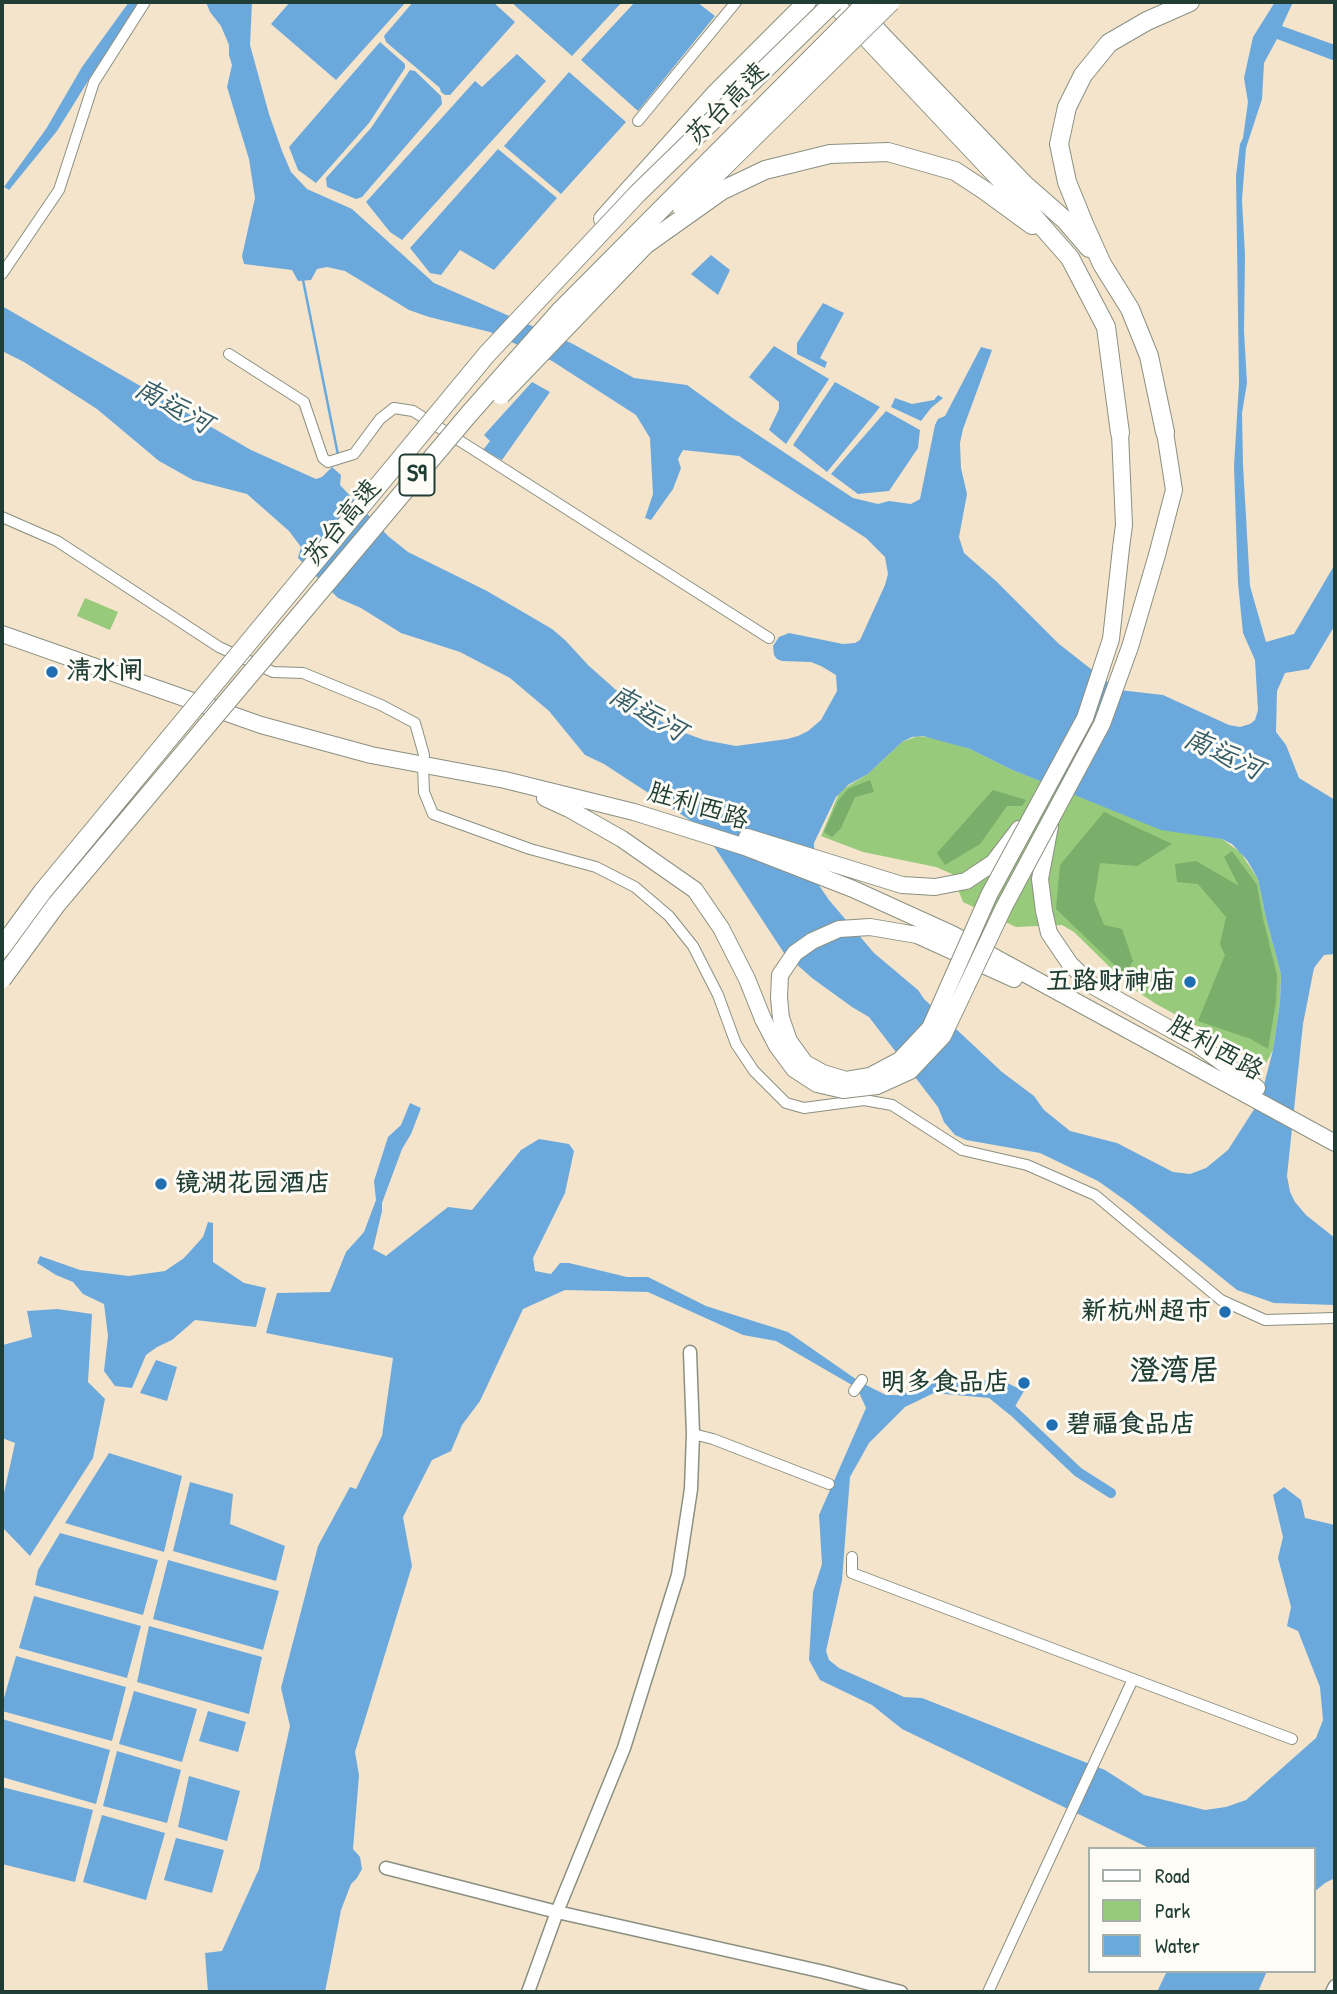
<!DOCTYPE html>
<meta charset="utf-8">
<style>
body{margin:0}
#map{position:relative;width:1337px;height:1994px;overflow:hidden;background:#f4e4cb;font-family:"Patrick Hand",sans-serif}
canvas{display:block}
.frame{position:absolute;inset:0;border:4px solid #1f3d34;pointer-events:none}
.legend{position:absolute;left:1088px;top:1847px;width:228px;height:126px;box-sizing:border-box;background:#fdfcf7;border:2px solid #a4b0a9;margin:0;padding:9px 12px;list-style:none;font-size:21px;color:#1f3d34}
.legend li{display:flex;align-items:center;gap:14px;height:35px}
.legend b{width:35px;border:2px solid #a4b0a9}
</style>
<div id="map">
<canvas width="1337" height="1994"></canvas>
<div class="frame"></div>
<ul class="legend">
<li><b style="height:9px;background:#fff"></b>Road</li>
<li><b style="height:19px;background:#97ca7b"></b>Park</li>
<li><b style="height:19px;background:#6ba9dd"></b>Water</li>
</ul>
</div>
<script>
const ctx = document.querySelector('canvas').getContext('2d');
ctx.lineJoin = 'round';
function paint(path, color) { ctx.fillStyle = color; ctx.fill(path, 'evenodd'); }
const shape = rows => new Path2D(rows.map(r => 'M' + r).join(''));
function strokePath(path, color, width, dash) { ctx.strokeStyle = color; ctx.lineWidth = width; ctx.lineCap = dash ? 'butt' : 'round'; ctx.setLineDash(dash || []); ctx.stroke(path); }
function label(font, color, halo, rows, align = 'center') {
  ctx.font = font + ' "Patrick Hand","LXGW WenKai TC",sans-serif'; ctx.lineWidth = 6; ctx.setLineDash([]); ctx.textBaseline = 'middle'; ctx.strokeStyle = halo; ctx.fillStyle = color; for (const [text, x, y, turn = 0] of rows) {
    ctx.save(); ctx.translate(x, y); ctx.rotate((+turn || 0) * Math.PI / 180); ctx.textAlign = isNaN(turn) ? turn : align; if (halo) ctx.strokeText(text, 0, 0); ctx.fillText(text, 0, 0); ctx.restore();
  }
}
const green = shape([
 [85,598,118,612,110,630,77,616],
 [918,736,934,738,970,749,1010,769,1161,829,1222,839,1240,852,1258,879,1266,918,1281,974,1280,1002,1273,1050,1266,1063,1156,1004,1129,986,1074,932,1062,925,1016,927,963,902,952,874,936,867,863,852,821,836,840,791,868,774,902,742]
]);
const forest = shape([
 [870,780,874,792,855,797,841,828,832,837,824,832,838,801,848,789],
 [993,790,1026,800,1022,806,1007,806,980,844,945,865,937,853],
 [1104,812,1172,844,1137,866,1100,863,1094,900,1104,925,1122,929,1133,961,1125,975,1056,909,1060,865],
 [1232,851,1257,885,1263,919,1277,975,1276,1002,1268,1049,1251,1039,1198,1021,1225,955,1220,944,1226,917,1198,884,1177,882,1175,864,1196,861,1239,886,1224,857]
]);
const water = shape([
 [129,2,144,2,98,65,57,131,9,190,4,187,46,129,82,67],
 [206,2,252,2,250,45,269,114,282,151,291,172,307,189,352,209,434,283,573,344,634,378,687,385,734,419,853,498,878,504,889,501,911,504,920,499,935,425,938,419,945,416,981,347,992,350,963,429,960,443,961,468,967,494,959,537,964,553,997,582,1059,644,1114,687,1119,690,1163,695,1229,725,1240,727,1250,724,1255,720,1258,710,1255,660,1243,633,1238,583,1234,466,1239,383,1236,176,1240,144,1243,138,1248,102,1244,78,1253,37,1275,2,1293,2,1282,26,1335,45,1335,61,1277,39,1264,63,1262,99,1246,148,1242,200,1245,255,1244,331,1247,383,1242,413,1243,465,1250,586,1266,642,1294,634,1335,564,1335,625,1309,669,1285,673,1277,691,1276,732,1286,745,1299,778,1335,800,1335,954,1324,955,1314,968,1303,1024,1287,1176,1290,1192,1295,1202,1306,1215,1335,1238,1335,1305,1274,1303,1237,1290,1129,1203,1098,1181,1040,1153,966,1140,955,1135,944,1122,938,1107,869,1017,852,1007,812,978,784,953,702,828,604,764,585,755,549,711,510,678,460,652,401,633,361,608,338,598,298,558,301,547,289,531,247,494,193,480,159,461,97,409,24,362,2,351,2,306,251,450,316,479,322,477,332,467,341,475,340,485,388,536,408,552,487,591,552,629,565,640,588,665,634,706,677,730,704,740,736,746,787,739,798,736,808,731,821,720,837,691,836,675,821,666,811,662,782,661,777,659,774,655,773,646,779,637,789,633,843,644,855,643,860,640,885,585,888,574,885,557,866,538,739,456,683,450,678,459,681,468,673,489,651,520,645,518,653,494,650,438,636,415,552,361,490,332,429,317,409,310,345,271,327,267,317,269,311,280,298,281,292,270,244,264,242,256,255,198,249,159,227,87,232,65,229,55,229,45,221,26,210,12],
 [923,736,970,749,1010,769,1161,830,1222,839,1232,844,1247,860,1258,879,1266,918,1281,974,1280,1002,1273,1050,1260,1100,1228,1150,1206,1168,1190,1174,1173,1172,1117,1143,1070,1131,1044,1110,1034,1096,1002,1072,924,999,918,990,874,953,829,900,816,881,815,875,814,843,836,797,848,785,868,774,902,742,912,737],
 [290,2,406,2,336,80,271,24],
 [413,2,493,2,515,22,450,95,445,95,441,92,440,88,386,42,384,36],
 [511,2,622,2,572,56],
 [635,2,697,2,715,16,638,111,581,60],
 [380,42,405,64,405,68,369,123,316,183,298,170,289,147],
 [517,54,546,81,402,240,390,232,366,202,475,81,482,87],
 [410,70,415,71,441,96,442,104,362,197,356,199,327,187,326,178,371,128],
 [569,72,626,122,561,194,504,146],
 [498,149,557,198,494,270,460,250,441,275,430,273,410,248],
 [711,255,730,270,718,295,691,274],
 [823,303,844,313,820,358,827,362,825,368,797,354,797,343],
 [774,346,829,379,786,444,769,430,779,409,779,402,749,377],
 [532,382,550,392,502,460,483,450,490,441,484,435],
 [835,382,880,407,827,472,793,445],
 [938,395,943,398,931,408,921,421,891,407,895,398,912,404,934,400],
 [886,411,920,430,918,448,889,491,858,494,831,474],
 [410,1103,421,1108,411,1134,402,1149,382,1203,382,1211,373,1249,386,1256,448,1207,472,1210,521,1150,539,1139,569,1144,574,1151,565,1193,533,1258,535,1271,551,1274,560,1263,569,1263,627,1277,648,1277,706,1306,788,1332,860,1382,886,1395,898,1395,938,1379,970,1383,988,1380,1005,1382,1024,1391,1010,1415,989,1398,934,1393,905,1407,869,1443,850,1477,842,1580,826,1651,829,1660,839,1668,904,1697,922,1698,1105,1770,1144,1795,1205,1810,1226,1807,1246,1800,1316,1738,1323,1720,1320,1687,1298,1631,1287,1626,1291,1607,1278,1558,1283,1537,1273,1495,1284,1487,1301,1500,1305,1518,1335,1525,1335,1878,1325,1883,1314,1892,1314,1849,1151,1849,902,1729,872,1705,820,1680,809,1660,813,1592,822,1564,819,1515,866,1408,857,1388,776,1341,743,1335,648,1292,565,1290,523,1309,480,1401,462,1425,451,1451,432,1460,403,1517,412,1566,355,1752,359,1775,353,1849,360,1857,362,1869,357,1878,351,1884,341,1910,325,1992,208,1992,205,1953,222,1951,259,1869,290,1726,281,1688,318,1546,350,1487,356,1489,382,1436,393,1358,266,1333,277,1293,330,1292,346,1252,364,1232,376,1200,374,1181,388,1137,401,1125],
 [208,1222,213,1223,213,1262,244,1283,266,1288,256,1327,195,1320,172,1340,157,1347,146,1355,132,1388,115,1386,104,1371,108,1336,104,1304,83,1294,73,1282,56,1275,37,1263,40,1256,80,1270,129,1276,165,1271,184,1258,203,1237],
 [57,1309,92,1314,88,1382,105,1399,93,1458,30,1556,2,1527,2,1502,15,1443,2,1438,2,1347,3,1345,32,1337,27,1311],
 [156,1360,177,1367,167,1401,140,1393],
 [109,1453,182,1476,164,1552,65,1523],
 [190,1482,233,1494,230,1524,285,1546,276,1581,173,1551],
 [60,1533,158,1560,143,1615,35,1585,38,1570],
 [168,1560,279,1591,263,1650,153,1619],
 [34,1596,141,1626,127,1678,19,1648],
 [149,1626,262,1657,249,1714,137,1682],
 [16,1656,126,1687,112,1741,2,1711,2,1705],
 [134,1691,197,1709,182,1762,119,1744],
 [208,1711,246,1722,238,1752,199,1741],
 [2,1719,110,1750,96,1804,2,1777],
 [117,1751,181,1770,167,1823,103,1806],
 [189,1776,240,1791,227,1841,178,1827],
 [2,1787,93,1810,75,1882,2,1864],
 [102,1815,165,1833,146,1900,83,1882],
 [176,1838,224,1850,212,1893,164,1880],
 [1167,1971,1267,1971,1258,1992,1157,1992]
]);
const stream = shape([
 [303,280,338,455]
]);
const canal = shape([
 [1005,1403,1078,1472,1111,1493]
]);
const minor = shape([
 [638,121,736,2],
 [2,274,59,190,94,82,145,2],
 [229,354,304,402,323,458,328,462,354,454,380,419,394,408,413,411,769,638],
 [2,517,57,541,219,647,273,672,303,673,381,705,415,723,424,755,423,765,424,792,433,814,530,849,596,867,635,887,669,916,693,946,718,995,736,1044,754,1071,786,1103,804,1108,864,1100,892,1105,962,1150,1027,1165,1095,1195,1221,1300,1265,1320,1335,1318],
 [854,1391,862,1380],
 [693,1434,713,1439,829,1484],
 [852,1557,852,1573,1292,1739],
 [988,1992,1133,1679]
]);
const tertiary = shape([
 [386,1868,557,1912,824,1972,901,1992],
 [528,1992,557,1912,624,1748,678,1575,691,1489,693,1434,690,1352],
 [1332,1992,1335,1986]
]);
const primary = shape([
 [1120,433,1124,525,1121,548],
 [1157,555,1174,490,1165,432],
 [2,634,261,725,371,755,505,780,634,812,745,847,853,889,952,934,1335,1143],
 [545,798,569,809,622,839,695,890,721,928,747,979,763,1019],
 [1050,826,1040,879,1044,911,1049,933,1070,964,1093,986,1197,1044,1257,1088],
 [747,837,902,885,935,887,966,881,993,863,1019,829],
 [781,1018,779,998,780,975,795,953,812,941,839,929,870,927,917,935,1014,979]
]);
const motorway = shape([
 [833,2,1012,192,1070,258,1106,327,1120,433],
 [864,17,1024,184,1065,220,1089,248],
 [984,190,1032,225],
 [603,219,716,93,807,2],
 [1165,432,1149,356,1130,309,1102,264,1084,224,1067,182,1059,144,1067,107,1083,75,1109,43,1147,21,1190,2]
]);
const primaryBridge = shape([
 [781,1018,789,1041,805,1063,823,1073,846,1080,870,1076,900,1060,930,1028,989,895,1085,718,1111,639,1121,548],
 [763,1019,777,1046,794,1069,817,1084,843,1090,877,1086,910,1071,943,1036,1004,907,1102,724,1130,647,1157,555]
]);
const motorwayBridge = shape([
 [682,208,891,2],
 [501,395,645,245,721,191,765,170,830,154,888,152,955,171,984,190],
 [2,947,43,891,487,354,637,194,834,2],
 [2,979,56,905,469,414,561,310,867,2]
]);
const markers = [
 [52,672,7,"#1f6fb2"],
 [1190,982,7,"#1f6fb2"],
 [161,1184,7,"#1f6fb2"],
 [1225,1312,7,"#1f6fb2"],
 [1024,1383,7,"#1f6fb2"],
 [1052,1425,7,"#1f6fb2"]
];
const shields = [
 [417,475,35]
];
const shieldNames = [
 ["S9",417,475]
];
const streetNames = [
 ["苏台高速",728,104,-45],
 ["苏台高速",343,523,-50],
 ["胜利西路",698,807,17],
 ["胜利西路",1215,1049,29]
];
const poiNames = [
 ["清水闸",66,672],
 ["五路财神庙",1176,982,"right"],
 ["镜湖花园酒店",175,1184],
 ["新杭州超市",1211,1312,"right"],
 ["明多食品店",1010,1383,"right"],
 ["碧福食品店",1066,1425]
];
const waterNames = [
 ["南运河",173,407,29],
 ["南运河",647,714,30],
 ["南运河",1223,755,25]
];
const quarterNames = [
 ["澄湾居",1175,1372]
];
paint(green, '#97ca7b');
paint(forest, '#79ae6b');
paint(water, '#6ba9dd');
strokePath(stream, '#6ba9dd', 2.5);
strokePath(canal, '#6ba9dd', 10);
strokePath(minor, '#8a9080', 12);
strokePath(tertiary, '#8a9080', 15);
strokePath(primary, '#8a9080', 18);
strokePath(motorway, '#8a9080', 20);
strokePath(minor, '#fff', 10);
strokePath(tertiary, '#fff', 12);
strokePath(primary, '#fff', 16);
strokePath(motorway, '#fff', 18);
strokePath(primaryBridge, '#8a9080', 18, []);
strokePath(motorwayBridge, '#8a9080', 20, []);
strokePath(primaryBridge, '#fff', 16);
strokePath(motorwayBridge, '#fff', 18);
for (const [x, y, r, color] of markers) { const dot = new Path2D(); dot.arc(x, y, r, 0, 2 * Math.PI); ctx.fillStyle = color; ctx.fill(dot); strokePath(dot, '#fdfcf7', 2.5); }
for (const [x, y, w] of shields) { const box = new Path2D(); box.roundRect(x - w / 2, y - 20.5, w, 41, 5); ctx.fillStyle = '#fdfcf7'; ctx.fill(box); strokePath(box, '#1f3d34', 2); }
label('bold 24px', '#1f3d34', null, shieldNames);
label('26px', '#1f3d34', '#fdfcf7', streetNames);
label('bold 26px', '#1f3d34', '#fdfcf7', poiNames, 'left');
label('italic 28px', '#365d67', '#fdfcf7', waterNames);
label('bold 30px', '#1f3d34', '#fdfcf7', quarterNames);
</script>
